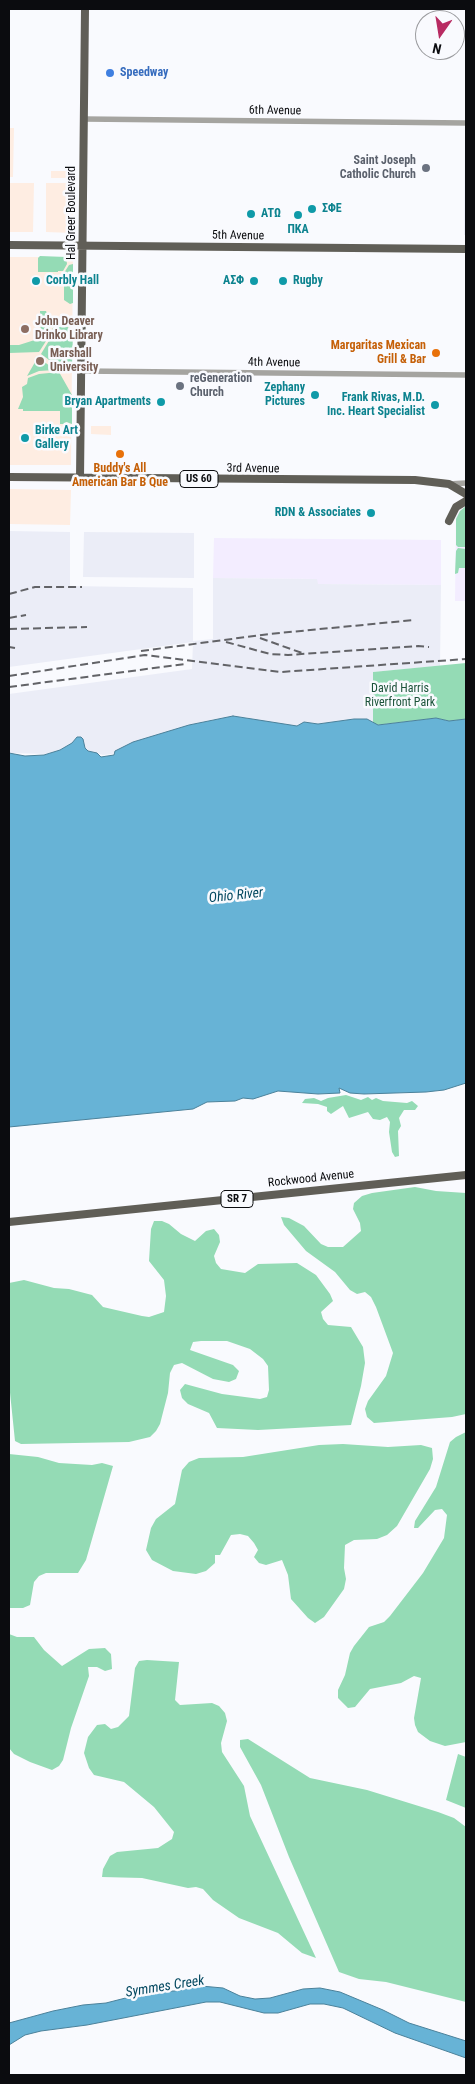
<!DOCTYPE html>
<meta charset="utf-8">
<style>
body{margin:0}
#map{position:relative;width:475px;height:2084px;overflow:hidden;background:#f9fafe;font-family:"Roboto Condensed",sans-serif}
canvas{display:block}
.frame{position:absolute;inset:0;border:10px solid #0b0c0f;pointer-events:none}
.north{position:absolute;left:415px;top:10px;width:50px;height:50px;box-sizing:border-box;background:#f9fafe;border:1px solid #9a9b9e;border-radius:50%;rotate:193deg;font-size:14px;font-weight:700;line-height:20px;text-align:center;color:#0b0c0f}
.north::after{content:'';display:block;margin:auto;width:18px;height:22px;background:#b82b62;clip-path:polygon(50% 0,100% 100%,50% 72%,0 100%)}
</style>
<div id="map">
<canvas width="475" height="2084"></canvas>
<div class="frame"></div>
<div class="north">N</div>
</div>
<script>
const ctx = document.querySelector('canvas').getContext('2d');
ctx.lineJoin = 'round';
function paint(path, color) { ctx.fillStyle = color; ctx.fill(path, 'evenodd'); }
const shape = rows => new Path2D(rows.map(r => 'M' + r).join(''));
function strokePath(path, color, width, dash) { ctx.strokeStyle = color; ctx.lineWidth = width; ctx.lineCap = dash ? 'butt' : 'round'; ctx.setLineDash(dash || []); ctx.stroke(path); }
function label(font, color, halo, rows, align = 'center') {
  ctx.font = font + ' "Roboto Condensed",sans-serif'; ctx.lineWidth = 5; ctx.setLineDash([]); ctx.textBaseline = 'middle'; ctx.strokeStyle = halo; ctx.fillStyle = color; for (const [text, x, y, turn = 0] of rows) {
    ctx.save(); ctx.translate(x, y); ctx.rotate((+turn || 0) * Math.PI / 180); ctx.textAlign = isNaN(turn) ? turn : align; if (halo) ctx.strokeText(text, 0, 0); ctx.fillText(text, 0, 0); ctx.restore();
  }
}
const commercial = shape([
 [466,506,466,601,455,601,456,517,460,510],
 [214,538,441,540,441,585,317,584,317,579,213,578]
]);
const built = shape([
 [465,132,466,132,466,235,464,235],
 [9,531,70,532,70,586,193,588,193,641,213,639,213,578,317,579,318,584,441,585,440,666,373,672,373,723,367,719,354,719,318,724,304,722,297,726,260,722,245,717,215,719,189,725,112,754,103,755,88,751,85,748,81,737,77,737,72,743,60,750,47,754,9,753,9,694,192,669,193,642,9,667],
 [84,532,194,533,194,578,83,577]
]);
const education = shape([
 [9,128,14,128,13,177,9,177],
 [51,171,74,171,73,178,51,178],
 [9,183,34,183,33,232,9,232],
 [46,183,73,183,73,233,46,232],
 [9,257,73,257,71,465,9,465],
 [91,426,111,426,111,435,91,434],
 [9,489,71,490,70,525,9,524]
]);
const green = shape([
 [40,256,66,257,67,264,63,271,58,271,58,272,38,272,38,258],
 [73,264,73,303,70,304,64,300,64,273,69,265],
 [40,311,46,311,51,323,48,338,39,352,9,353,9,345,19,345,41,338],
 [59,319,73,332,72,365,70,366,70,369,56,365,41,354,50,339,53,327],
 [38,357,55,370,39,371,27,376],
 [59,372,72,395,72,424,66,422,65,424,60,424,60,411,23,411,23,409,18,409,23,397,22,387,27,384,28,378,39,374],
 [466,506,466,547,458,547,456,545,456,519,460,511],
 [458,548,466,549,466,568,459,568,458,573,455,574,456,551],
 [466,663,466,719,449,721,436,718,377,725,373,723,373,672],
 [346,1095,361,1100,368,1097,372,1100,376,1098,383,1101,407,1103,412,1101,418,1106,415,1110,404,1110,399,1118,401,1126,398,1131,399,1156,395,1157,392,1152,389,1132,390,1122,387,1117,380,1120,373,1119,368,1112,349,1118,343,1106,331,1114,327,1111,327,1107,318,1104,302,1103,305,1099,314,1098,321,1101,328,1098],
 [415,1187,436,1191,466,1193,466,1414,452,1417,374,1423,367,1417,365,1409,368,1401,386,1376,393,1353,376,1307,371,1297,365,1292,357,1294,350,1290,335,1272,306,1251,284,1225,281,1217,289,1218,304,1226,321,1244,328,1247,343,1247,361,1231,360,1223,353,1209,354,1203,362,1196,372,1193],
 [154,1221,162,1221,169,1224,181,1234,195,1241,206,1231,214,1229,219,1235,220,1242,214,1256,216,1263,221,1269,245,1273,258,1264,297,1263,316,1275,330,1294,333,1301,321,1312,323,1319,328,1325,351,1327,363,1347,365,1363,361,1386,351,1425,258,1430,217,1428,209,1413,188,1404,182,1398,180,1390,185,1384,222,1394,260,1399,267,1397,269,1390,268,1366,263,1359,250,1349,227,1341,201,1341,193,1342,190,1350,233,1365,239,1371,236,1379,229,1382,213,1379,182,1363,174,1365,170,1373,168,1393,160,1424,156,1431,150,1437,129,1442,21,1444,15,1441,9,1383,9,1283,24,1280,54,1288,69,1289,92,1295,103,1307,142,1316,149,1317,164,1312,166,1296,164,1280,149,1261,151,1229],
 [466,1432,466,1742,445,1746,430,1741,418,1732,415,1725,414,1718,421,1678,414,1676,401,1683,370,1689,355,1707,348,1708,338,1698,338,1690,345,1675,350,1653,354,1646,369,1627,384,1622,390,1616,423,1573,444,1538,447,1515,442,1509,435,1510,418,1528,414,1528,415,1521,436,1487,450,1442,456,1437],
 [343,1444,388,1447,421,1445,432,1448,433,1459,430,1469,397,1526,387,1535,377,1539,354,1540,345,1545,344,1568,346,1579,344,1589,324,1617,315,1623,308,1618,291,1599,288,1575,282,1560,266,1565,259,1563,254,1557,258,1550,254,1543,248,1536,240,1534,231,1535,220,1555,215,1555,215,1563,206,1571,196,1574,173,1571,152,1560,146,1550,151,1528,156,1519,175,1504,182,1470,189,1462,199,1458,243,1457,319,1445],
 [9,1454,38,1457,59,1463,92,1465,102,1463,113,1466,86,1560,78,1573,46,1573,39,1576,34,1582,30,1605,23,1608,9,1608],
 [9,1634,17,1637,34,1637,44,1650,62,1666,89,1649,105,1648,111,1654,112,1669,105,1671,97,1667,88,1667,89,1676,71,1728,63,1760,59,1766,52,1770,30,1762,14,1754,9,1748],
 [147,1660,179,1662,175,1700,180,1705,212,1703,219,1706,225,1713,227,1721,221,1743,222,1752,244,1786,250,1816,316,1958,302,1953,278,1933,239,1918,213,1900,203,1889,196,1887,188,1888,142,1878,102,1877,103,1869,110,1856,117,1852,158,1848,172,1839,174,1832,154,1807,124,1782,94,1775,89,1768,84,1753,88,1737,97,1725,105,1724,111,1729,118,1727,129,1716,135,1668,139,1661],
 [248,1739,310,1778,367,1790,438,1812,454,1818,466,1827,466,2002,386,1982,359,1979,339,1972,289,1857,261,1785,240,1747,240,1740],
 [458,1754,466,1757,466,1808,446,1800]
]);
const water = shape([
 [233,716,297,726,304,722,318,724,354,719,367,719,378,725,436,718,449,721,466,719,466,1083,444,1090,426,1092,364,1094,350,1093,339,1088,340,1093,318,1094,278,1091,253,1099,243,1098,235,1101,207,1102,193,1109,9,1127,9,753,25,756,44,755,60,750,72,743,77,737,81,737,83,739,85,748,88,751,97,753,101,757,114,755,115,751,133,742,189,725,233,716],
 [201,1986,223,1988,240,1996,255,1999,270,1998,303,1989,320,1988,340,1992,383,2010,409,2023,466,2041,466,2058,395,2033,343,2008,324,2004,310,2004,278,2013,264,2013,220,2002,206,2002,87,2025,41,2031,25,2035,9,2045,9,2023,53,2011,83,2005,106,2003,149,1992,174,1991,201,1986]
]);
const minor = shape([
 [84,119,466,123],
 [82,371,466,375],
 [449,484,466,483]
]);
const major = shape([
 [9,245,466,249],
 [9,477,415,480,449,484,466,494],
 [80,478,85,9],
 [449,521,456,507,466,501],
 [9,1222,466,1175]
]);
const rail = shape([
 [9,594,35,587,82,587],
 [9,618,26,615],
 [9,629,87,627],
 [260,638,302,653],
 [226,642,270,654,288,655,418,646,429,647],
 [9,647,15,648],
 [141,651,269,634,414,620],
 [9,676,145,655,281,672,466,659],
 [9,687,185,664]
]);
const markers = [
 [110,73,5,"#3f7fe0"],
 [426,168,5,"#6b7280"],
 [312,209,5,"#0f9aa8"],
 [251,214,5,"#0f9aa8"],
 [298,215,5,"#0f9aa8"],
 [36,281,5,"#0f9aa8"],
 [254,281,5,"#0f9aa8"],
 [283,281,5,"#0f9aa8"],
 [25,329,5,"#8d6e63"],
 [436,353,5,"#e8710a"],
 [40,361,5,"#8d6e63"],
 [180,386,5,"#6b7280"],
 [315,395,5,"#0f9aa8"],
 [161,402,5,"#0f9aa8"],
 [435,405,5,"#0f9aa8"],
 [25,438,5,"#0f9aa8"],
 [120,454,5,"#e8710a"],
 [371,513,5,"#0f9aa8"]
];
const shields = [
 [199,479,38],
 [237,1199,32]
];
const shieldNames = [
 ["US 60",199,479],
 ["SR 7",237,1199]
];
const shopNames = [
 ["Speedway",120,73]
];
const streetNames = [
 ["6th Avenue",275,111,1],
 ["Hal Greer Boulevard",72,213,-90],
 ["5th Avenue",238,236,1],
 ["4th Avenue",274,363,1],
 ["3rd Avenue",253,469,1],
 ["Rockwood Avenue",311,1179,-6]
];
const worshipNames = [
 ["Saint Joseph",416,161],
 ["Catholic Church",416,175],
 ["reGeneration",190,379,"left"],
 ["Church",190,393,"left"]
];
const cultureNames = [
 ["ΣΦΕ",322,209],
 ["ATΩ",261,214],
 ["ΠKA",298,230,"center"],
 ["Corbly Hall",46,281],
 ["AΣΦ",244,281,"right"],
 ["Rugby",293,281],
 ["Zephany",305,388,"right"],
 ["Pictures",305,402,"right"],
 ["Frank Rivas, M.D.",425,398,"right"],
 ["Inc. Heart Specialist",425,412,"right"],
 ["Bryan Apartments",151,402,"right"],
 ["Birke Art",35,431],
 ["Gallery",35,445],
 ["RDN & Associates",361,513,"right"]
];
const educationNames = [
 ["John Deaver",35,322],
 ["Drinko Library",35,336],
 ["Marshall",50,354],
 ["University",50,368]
];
const foodNames = [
 ["Margaritas Mexican",426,346],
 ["Grill & Bar",426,360],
 ["Buddy's All",120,469,"center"],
 ["American Bar B Que",120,483,"center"]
];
const parkNames = [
 ["David Harris",400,689],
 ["Riverfront Park",400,703]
];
const waterNames = [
 ["Ohio River",236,896,-6],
 ["Symmes Creek",165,1987,-9]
];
paint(commercial, '#f3edff');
paint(built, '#ebedf7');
paint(education, '#feede2');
paint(green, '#94dbb5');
paint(water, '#67b3d6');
strokePath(water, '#4b819a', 1);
strokePath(minor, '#a5a4a0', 5.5);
strokePath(major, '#605e57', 8);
strokePath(rail, '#626367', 2, [8, 4]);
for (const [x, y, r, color] of markers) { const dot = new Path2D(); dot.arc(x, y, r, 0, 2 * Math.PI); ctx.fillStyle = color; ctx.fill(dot); strokePath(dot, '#f9fafe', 2); }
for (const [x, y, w] of shields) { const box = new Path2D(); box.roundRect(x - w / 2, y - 8.5, w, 17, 4); ctx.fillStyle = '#f9fafe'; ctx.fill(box); strokePath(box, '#0b0c0f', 1); }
label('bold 11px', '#0b0c0f', null, shieldNames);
label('bold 12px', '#366cbe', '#f9fafe', shopNames, 'left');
label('12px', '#0b0c0f', '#f9fafe', streetNames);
label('bold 12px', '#5b616d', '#f9fafe', worshipNames, 'right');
label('bold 12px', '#0d838f', '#f9fafe', cultureNames, 'left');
label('bold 12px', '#785e54', '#f9fafe', educationNames, 'left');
label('bold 12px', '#c56008', '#f9fafe', foodNames, 'right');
label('12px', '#1c533a', '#f9fafe', parkNames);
label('italic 14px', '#02475f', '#f9fafe', waterNames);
</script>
